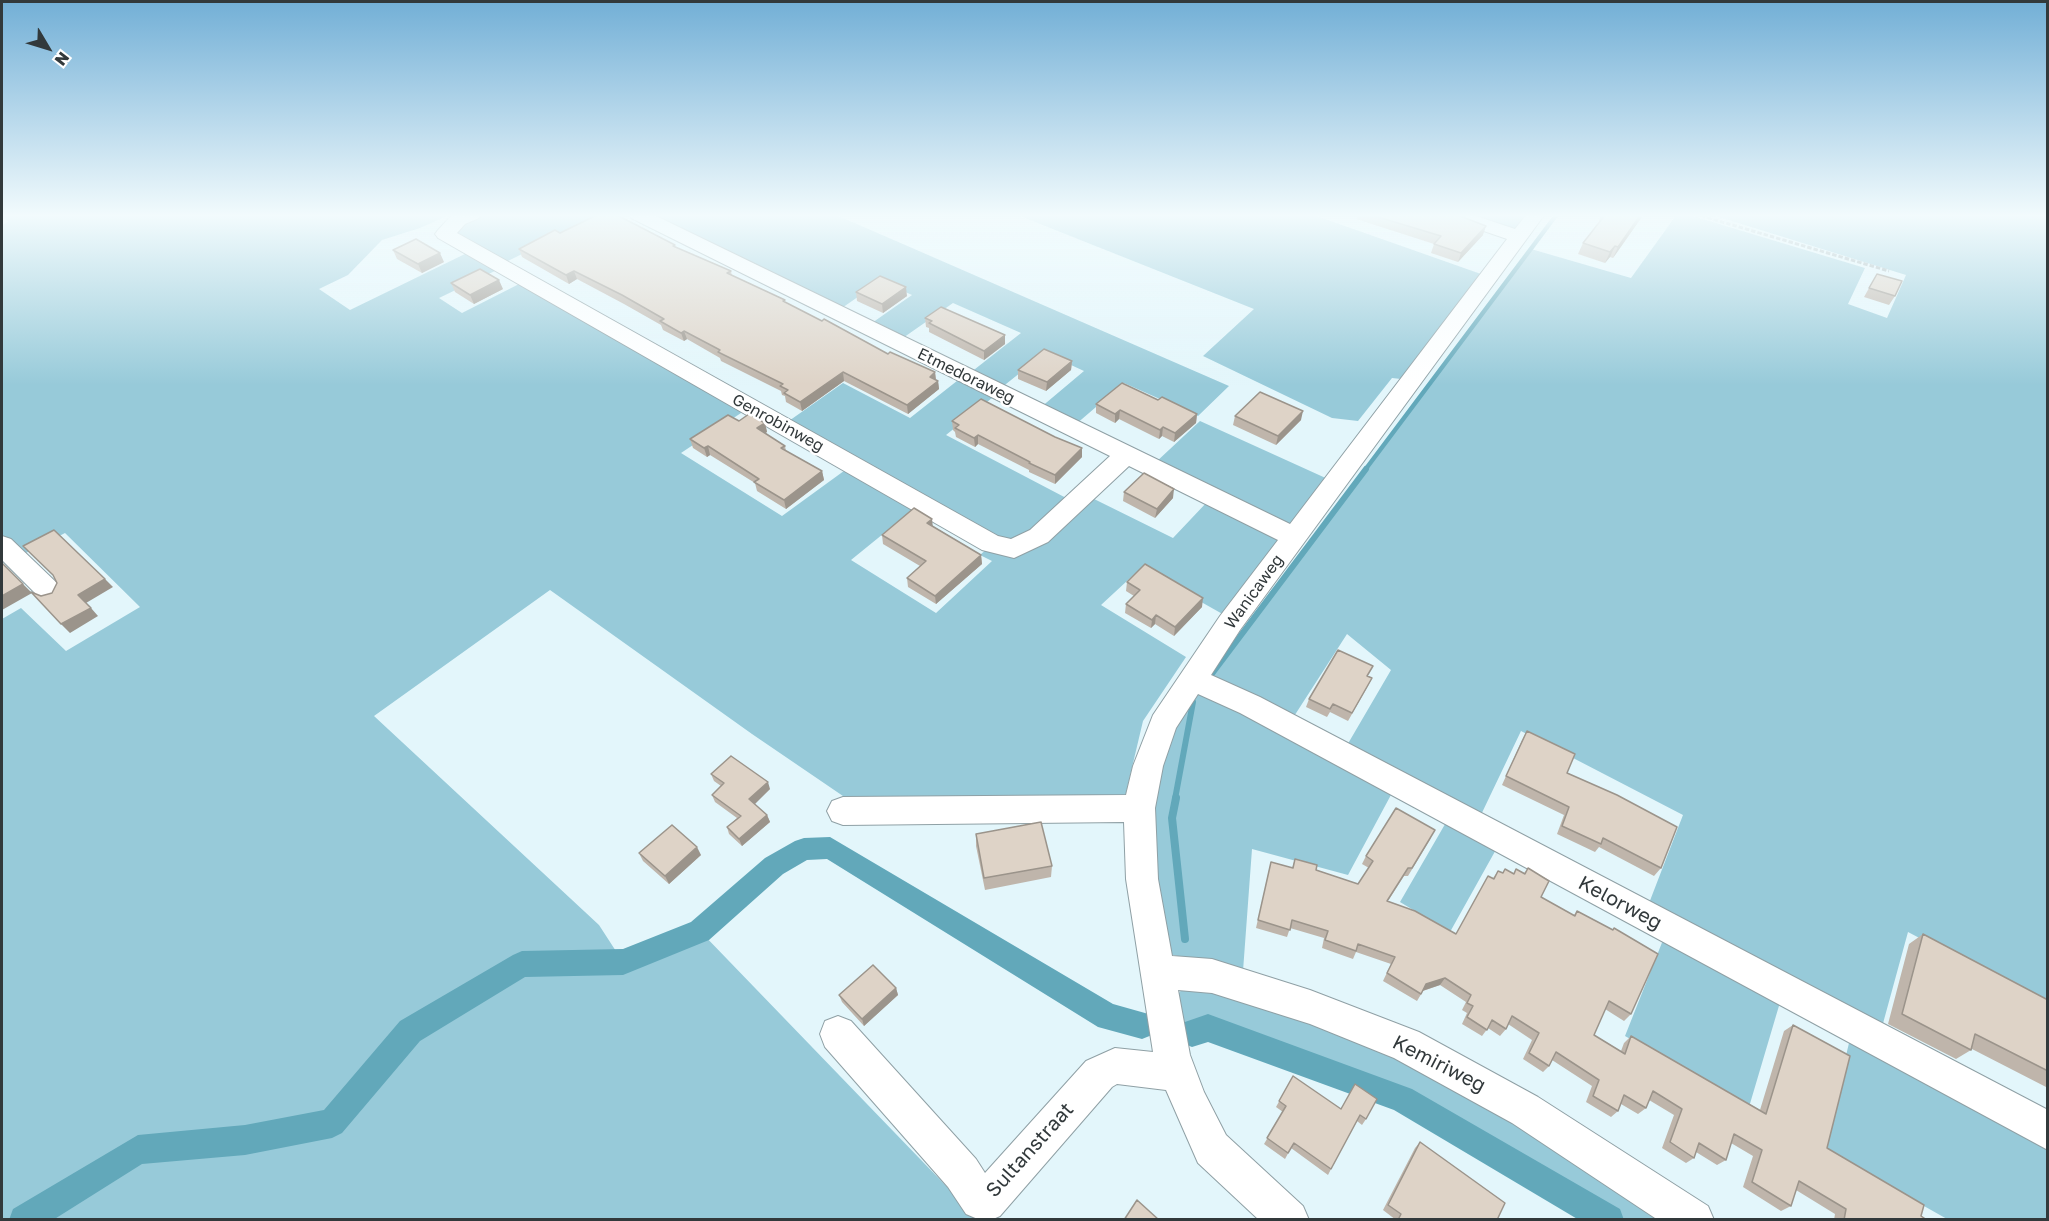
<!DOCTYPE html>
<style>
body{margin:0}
#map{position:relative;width:2049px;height:1221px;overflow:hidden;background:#e3f6fb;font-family:"Golos Text",sans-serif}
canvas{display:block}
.frame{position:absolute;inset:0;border:3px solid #32393b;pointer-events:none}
.north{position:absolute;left:18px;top:18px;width:60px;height:60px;-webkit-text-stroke:4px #fff;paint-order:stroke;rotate:128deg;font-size:16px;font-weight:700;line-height:24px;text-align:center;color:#32393b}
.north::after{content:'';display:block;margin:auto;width:21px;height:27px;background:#32393b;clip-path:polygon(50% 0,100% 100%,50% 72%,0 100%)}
</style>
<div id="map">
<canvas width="2049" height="1221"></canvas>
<div class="frame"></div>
<div class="north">N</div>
</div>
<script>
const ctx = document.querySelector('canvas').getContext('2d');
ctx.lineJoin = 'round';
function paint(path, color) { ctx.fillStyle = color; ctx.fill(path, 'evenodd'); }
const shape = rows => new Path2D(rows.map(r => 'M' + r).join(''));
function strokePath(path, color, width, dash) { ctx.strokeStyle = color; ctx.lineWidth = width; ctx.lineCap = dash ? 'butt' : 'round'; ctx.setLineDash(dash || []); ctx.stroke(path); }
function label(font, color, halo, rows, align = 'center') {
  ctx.font = font + ' "Golos Text",sans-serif'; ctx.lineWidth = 5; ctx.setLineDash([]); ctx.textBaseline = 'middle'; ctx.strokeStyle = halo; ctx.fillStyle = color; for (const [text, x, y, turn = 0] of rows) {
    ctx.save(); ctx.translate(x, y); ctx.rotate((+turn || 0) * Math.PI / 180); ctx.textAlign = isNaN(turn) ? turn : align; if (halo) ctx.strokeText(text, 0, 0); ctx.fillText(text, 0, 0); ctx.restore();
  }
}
const green = shape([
 [2,214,452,214,420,228,382,240,348,275,319,289,350,310,469,252,499,269,439,298,462,313,521,283,744,411,681,453,782,516,848,468,915,508,851,560,936,613,992,561,980,555,989,547,1013,553,1088,496,1173,538,1208,501,1279,540,1226,616,1141,568,1101,605,1186,657,1143,721,1125,797,865,811,752,734,550,590,374,716,599,925,623,962,700,931,978,1219,2,1219,2,619,21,608,66,651,140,607,65,533,20,556,2,537,2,225,8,222],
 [479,214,602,214,502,264,455,238,460,222],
 [645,214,834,214,1229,386,1198,416,1124,383,1075,425,1040,408,1084,371,1045,353,1001,388,970,373,1021,333,953,303,900,340,869,325,912,295,881,281,839,310],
 [1015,214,1311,214,1481,274,1401,379,1392,378,1358,421,1332,418,1203,356,1254,309],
 [1460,214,1526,214,1514,231,1508,231],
 [1677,214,1686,214,1865,268,1848,304,1887,318,1906,275,1709,214,2047,214,2047,1005,1908,932,1879,1038,1646,911,1683,815,1521,731,1479,819,1346,747,1391,670,1347,634,1291,721,1208,679,1531,249,1631,278],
 [962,377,997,394,946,435,1070,500,1033,535,1012,542,990,540,786,423,843,383,910,418],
 [1200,421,1330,480,1296,523,1286,525,1155,463],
 [1207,693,1392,793,1348,875,1252,849,1243,971,1169,954,1150,865,1155,770,1191,696],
 [1448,819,1498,846,1450,932,1400,902],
 [1665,935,1781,999,1749,1107,1625,1036],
 [1190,984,1403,1054,1674,1219,1609,1219,1402,1099,1209,1028,1192,1033,1181,1031,1175,998,1183,988],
 [1851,1035,2047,1142,2047,1219,1947,1219,1823,1149]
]);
const streamFar2 = shape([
 [1365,470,1557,214]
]);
const streamFar1 = shape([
 [1208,679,1366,469],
 [1175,799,1193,702]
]);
const stream = shape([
 [1176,798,1172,818,1185,939]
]);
const canal = shape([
 [830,837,1113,1004,1152,1015,1156,1025,1152,1035,1142,1039,1098,1027,827,859,807,860,783,874,709,940,623,975,525,977,420,1041,342,1133,332,1138,245,1155,142,1164,53,1220,9,1220,13,1209,138,1135,245,1125,324,1110,400,1021,513,955,522,951,623,949,691,922,765,858,795,841,804,838,830,837],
 [1208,1014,1412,1089,1620,1209,1624,1220,1579,1220,1394,1110,1208,1042,1192,1047,1182,1043,1178,1033,1182,1023,1208,1014]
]);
const path = shape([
 [1695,214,1889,271]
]);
const minor = shape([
 [457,214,481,214,479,218,465,224,457,233,998,536,1011,539,1030,530,1110,456,631,218,629,214,652,214,1290,524,1507,239,1446,218,1444,214,1470,214,1515,229,1527,214,1545,214,1240,630,1211,675,1260,697,2048,1110,2048,1150,1240,713,1198,694,1176,728,1163,766,1155,808,1158,879,1172,956,1212,959,1310,990,1419,1032,1538,1097,1708,1206,1714,1220,1658,1220,1512,1123,1394,1058,1310,1024,1212,993,1178,990,1190,1055,1204,1092,1226,1135,1303,1206,1309,1220,1259,1220,1198,1163,1166,1090,1117,1084,1112,1087,1000,1216,991,1220,980,1220,966,1214,948,1187,825,1047,820,1034,825,1021,838,1016,851,1021,976,1159,985,1173,1086,1061,1115,1048,1153,1052,1126,879,1124,822,843,825,832,821,827,811,832,801,843,797,1126,795,1133,766,1153,715,1220,616,1278,540,1129,466,1048,542,1014,558,982,550,438,238,435,234,438,230,451,216,457,214],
 [2,536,11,539,59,585,63,592,59,599,50,602,41,599,2,560,2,536]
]);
const wall = shape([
 [1358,214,1455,214,1483,235,1458,262,1431,253,1434,244,1356,219],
 [1601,214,1644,214,1613,258,1610,257,1605,263,1578,254,1583,243,1598,224],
 [560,233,675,247,731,271,732,276,888,354,935,372,936,380,938,381,939,389,908,414,844,381,802,411,786,402,785,396,782,395,781,391,721,361,720,358,687,339,684,341,663,330,661,325,624,304,577,279,569,284,522,257,519,249],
 [393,250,444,262,422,273,397,259],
 [1877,274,1895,296,1889,305,1864,297],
 [451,283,503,289,474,304,455,292],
 [856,292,907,296,883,313,857,301],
 [925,318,1005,344,984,360,929,332,929,328,926,327],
 [1072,361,1071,370,1046,391,1018,379,1018,370],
 [1158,400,1197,414,1196,423,1174,442,1162,436,1159,439,1119,419,1115,423,1096,413,1096,404],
 [1235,416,1301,420,1276,445,1233,425],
 [739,421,765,423,767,432,765,433,785,446,786,451,822,471,824,480,786,509,757,491,755,483,710,455,707,457,693,448,690,439],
 [952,421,1082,457,1055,484,1029,472,1029,470,978,444,975,447,956,437,955,432,953,430],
 [1124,492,1173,498,1155,518,1123,501],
 [933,526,981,555,982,564,936,604,908,587,907,578,920,566,883,544,882,535],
 [1127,582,1202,607,1174,636,1155,624,1151,628,1125,613,1126,604,1134,596,1126,591],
 [1368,676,1372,678,1368,686,1348,721,1330,712,1327,717,1306,707,1309,699],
 [1527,731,1661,868,1654,876,1599,847,1595,852,1557,834,1564,815,1502,785,1522,740],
 [711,774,770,789,754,804,767,815,770,822,742,846,729,834,727,827,737,818,715,802,712,795,721,786,714,781],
 [976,834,1052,866,1051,877,985,890,976,846],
 [1431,838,1408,876,1404,876,1388,901,1456,934,1488,876,1493,878,1498,871,1502,873,1505,869,1513,874,1516,869,1524,873,1528,868,1541,897,1573,916,1577,911,1612,930,1614,928,1631,1014,1624,1021,1605,1009,1594,1035,1621,1051,1624,1043,1631,1036,1760,1110,1784,1031,1793,1025,1827,1148,1927,1220,1834,1220,1835,1214,1796,1190,1791,1206,1781,1211,1743,1187,1753,1156,1731,1143,1726,1160,1717,1165,1696,1152,1694,1158,1686,1163,1662,1148,1674,1115,1649,1100,1646,1108,1638,1114,1621,1104,1618,1111,1611,1117,1586,1102,1592,1086,1552,1060,1549,1066,1543,1072,1523,1059,1532,1040,1508,1024,1506,1029,1500,1036,1488,1028,1482,1036,1462,1024,1467,1013,1462,1010,1466,1002,1440,985,1423,991,1417,1001,1383,981,1391,964,1356,952,1353,959,1322,948,1324,938,1290,928,1287,937,1256,928,1269,870,1271,862,1292,868,1295,859,1316,870,1358,884,1369,868,1362,864,1366,856],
 [639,853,701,855,669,884,643,861],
 [1923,934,2048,1000,2048,1088,1972,1049,1971,1050,1956,1059,1888,1024,1909,944],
 [896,988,898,995,864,1026,842,1002,839,995],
 [1293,1076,1341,1109,1352,1090,1366,1119,1362,1125,1357,1121,1331,1169,1328,1175,1291,1148,1285,1159,1264,1144,1283,1112,1276,1107],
 [1420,1142,1497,1220,1396,1220,1383,1210,1415,1148]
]);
const shadedWall = shape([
 [1641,214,1644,214,1613,258,1618,247],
 [1486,226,1483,235,1458,262,1461,253],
 [1615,246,1610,257,1605,263,1610,252],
 [440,253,444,262,422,273,418,264],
 [574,271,577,279,569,284,566,275],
 [499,280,503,289,474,304,470,295],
 [906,287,907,296,883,313,882,304],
 [684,331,687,339,684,341,681,333],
 [1005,335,1005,344,984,360,984,351],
 [1072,361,1071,370,1046,391,1047,382],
 [843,372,844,381,802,411,800,402],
 [935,372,936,381,930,377],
 [938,381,939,389,908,414,907,405],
 [1120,410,1119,419,1115,423,1115,414],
 [1303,411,1301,420,1276,445,1278,436],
 [1197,414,1196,423,1174,442,1175,433],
 [765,423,767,432,759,437,757,428],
 [1163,427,1162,436,1159,439,1160,430],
 [978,435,978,444,975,447,974,438],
 [708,446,710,455,707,457,704,448],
 [1082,448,1082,457,1055,484,1055,475],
 [822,471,824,480,786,509,784,500],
 [1174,489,1173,498,1155,518,1157,509],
 [932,519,933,528,927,523],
 [981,555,982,564,936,604,935,596],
 [105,579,113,587,86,603,78,595],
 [23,584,32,593,2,610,2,596],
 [1203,598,1202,607,1174,636,1175,627],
 [91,608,98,616,70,633,61,624],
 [1156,615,1155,624,1151,628,1152,620],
 [768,782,770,789,752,807,749,799],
 [767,815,770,822,742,846,739,839],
 [697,847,701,855,669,884,665,876],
 [1445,978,1440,985,1422,991,1426,984],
 [896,988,898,995,864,1026,862,1019]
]);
const building = shape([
 [599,214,615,214,675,245,673,246,731,271,727,273,785,300,783,301,822,321,824,319,888,354,890,352,935,372,930,377,938,381,907,405,843,372,800,402,784,393,788,390,780,386,783,384,718,352,720,350,684,331,681,333,660,321,664,319,622,295,574,271,566,275,519,249,555,230,560,233,599,214],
 [1368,214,1455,214,1486,226,1461,253,1434,244,1441,236,1368,214],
 [1602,214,1641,214,1618,247,1615,246,1610,252,1583,243,1605,215,1602,214],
 [416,239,440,253,418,264,393,250,416,239],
 [480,269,499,280,470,295,451,283,480,269],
 [1877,274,1902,281,1895,296,1869,288,1877,274],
 [880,276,906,287,882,304,856,292,880,276],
 [941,307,1005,335,984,351,929,323,932,321,925,318,941,307],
 [1044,349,1072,361,1047,382,1018,370,1044,349],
 [1122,383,1158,400,1162,397,1197,414,1175,433,1163,427,1160,430,1120,410,1115,414,1096,404,1122,383],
 [1260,392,1303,411,1278,436,1235,416,1260,392],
 [981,399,1055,437,1082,448,1055,475,1029,463,1030,462,978,435,974,438,955,428,959,425,952,421,981,399],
 [749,414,765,423,757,428,785,446,781,448,822,471,784,500,754,482,759,479,708,446,704,448,690,439,728,415,739,421,749,414],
 [1144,473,1174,489,1157,509,1124,492,1144,473],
 [914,508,932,519,927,523,981,555,935,596,907,578,926,561,882,535,914,508],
 [54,530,105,579,78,595,91,608,61,624,31,592,41,596,52,593,57,583,53,575,23,546,54,530],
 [2,563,23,584,2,596,2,563],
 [1145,564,1203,598,1175,627,1156,615,1152,620,1126,604,1140,590,1127,582,1145,564],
 [1338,650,1373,666,1367,676,1372,678,1352,713,1333,704,1330,709,1309,699,1338,650],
 [1527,731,1575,754,1567,773,1617,795,1677,827,1661,868,1603,838,1601,844,1562,826,1569,807,1506,776,1527,731],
 [731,756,768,782,749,799,767,815,739,839,727,827,741,816,712,795,724,783,711,774,731,756],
 [1396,808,1435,830,1412,868,1408,868,1387,901,1415,911,1456,934,1488,876,1494,879,1498,871,1503,873,1505,869,1514,874,1516,869,1525,874,1528,868,1549,881,1541,897,1575,916,1577,911,1613,930,1614,928,1658,954,1631,1014,1609,1001,1594,1035,1625,1054,1631,1036,1766,1114,1793,1025,1850,1056,1827,1148,1924,1205,1921,1216,1927,1220,1844,1220,1846,1209,1799,1181,1791,1206,1752,1182,1762,1150,1734,1134,1726,1160,1699,1143,1694,1158,1670,1142,1682,1109,1653,1091,1646,1108,1624,1095,1618,1111,1593,1096,1599,1080,1556,1052,1549,1066,1529,1053,1539,1033,1512,1016,1506,1029,1492,1020,1487,1030,1467,1017,1473,1006,1467,1003,1471,995,1445,978,1426,984,1421,994,1387,973,1395,957,1358,944,1356,951,1325,940,1328,931,1292,920,1290,930,1258,920,1271,862,1293,868,1295,859,1317,865,1316,870,1358,884,1373,861,1366,856,1396,808],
 [1041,822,1052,866,984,878,976,834,1041,822],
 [672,825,697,847,665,876,639,853,672,825],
 [1923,934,2048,1000,2048,1071,1975,1034,1971,1050,1902,1014,1923,934],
 [873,965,896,988,862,1019,839,995,873,965],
 [1293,1076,1341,1109,1355,1084,1377,1099,1366,1119,1360,1115,1331,1169,1294,1143,1288,1153,1267,1138,1286,1106,1279,1101,1293,1076],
 [1420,1142,1505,1203,1497,1220,1398,1220,1401,1214,1388,1205,1420,1142],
 [1137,1200,1159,1220,1124,1220,1137,1200]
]);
const streetNames = [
 ["Etmedoraweg",966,376,26],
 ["Genrobinweg",778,423,29],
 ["Wanicaweg",1254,592,-54]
];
const nearStreetnames = [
 ["Kelorweg",1620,903,28],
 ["Kemiriweg",1439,1064,27],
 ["Sultanstraat",1030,1150,-48]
];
paint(green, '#97cad9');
strokePath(streamFar2, '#62a8ba', 4.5);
strokePath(streamFar1, '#62a8ba', 6);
strokePath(stream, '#62a8ba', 8);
paint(canal, '#62a8ba');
strokePath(minor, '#8fa0a5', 2);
strokePath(path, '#a1afb3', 3, [4.5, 2]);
paint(minor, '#fff');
paint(wall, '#bfb5ab');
paint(shadedWall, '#9b948b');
paint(building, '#ded3c7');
strokePath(building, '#9b948b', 1.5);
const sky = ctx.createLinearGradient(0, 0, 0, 385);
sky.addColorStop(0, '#72afd6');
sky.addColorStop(0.56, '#f2fbfd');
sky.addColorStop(1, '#f2fbfd00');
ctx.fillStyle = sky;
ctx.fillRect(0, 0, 2049, 385);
label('16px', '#32393b', '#fff', streetNames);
label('20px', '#32393b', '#fff', nearStreetnames);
</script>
